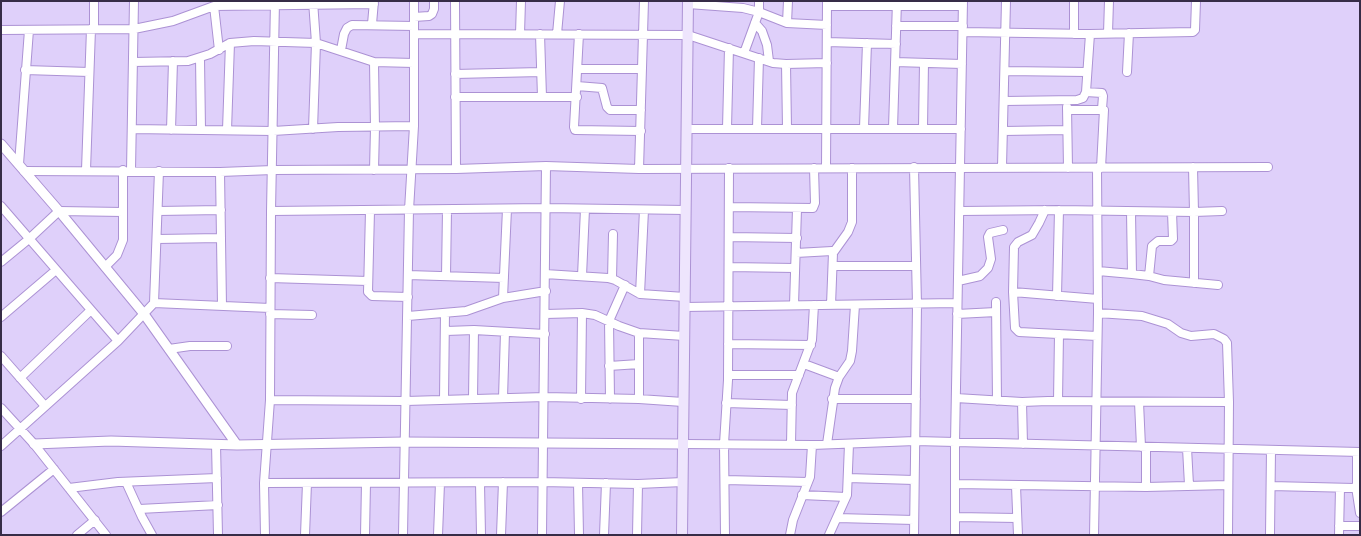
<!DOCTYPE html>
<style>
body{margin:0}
#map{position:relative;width:1361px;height:536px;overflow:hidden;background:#dfd0fa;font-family:"Space Grotesk",sans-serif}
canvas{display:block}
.frame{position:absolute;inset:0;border:2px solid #362c47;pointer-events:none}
</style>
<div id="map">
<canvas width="1361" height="536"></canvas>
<div class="frame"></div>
</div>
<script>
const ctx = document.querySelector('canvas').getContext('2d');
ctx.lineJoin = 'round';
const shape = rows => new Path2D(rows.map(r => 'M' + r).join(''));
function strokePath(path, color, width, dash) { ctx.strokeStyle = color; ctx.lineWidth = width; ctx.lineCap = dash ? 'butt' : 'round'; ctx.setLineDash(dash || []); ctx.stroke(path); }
const minor = shape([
 [94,1,94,29],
 [455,1,456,169],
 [1074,1,1074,34],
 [688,4,743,8,759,12,787,23,827,25],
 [214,6,219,50],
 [827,6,963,6],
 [414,17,429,16,432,14,434,9,434,1],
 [755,23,762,31,767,45,769,61],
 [787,23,788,1],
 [372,24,374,1],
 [896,26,963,26],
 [1,30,134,29,173,21,214,6,374,4],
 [963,32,1090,34,1193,32,1195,30,1196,1],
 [1108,33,1109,1],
 [414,34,688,35,773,63,786,64,827,63],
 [520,34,521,1],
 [540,34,542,97],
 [557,34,560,1],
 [579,34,574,127,575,130,641,131],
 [827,42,896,44],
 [341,50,344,34,347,28,352,25,414,26],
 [744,53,759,12,759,1],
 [200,58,201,130],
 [133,62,188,61,210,54,230,43,254,41,316,43,374,62,414,63],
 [895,62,962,64],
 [786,64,787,128],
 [578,69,642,69],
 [25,70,89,72],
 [1005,71,1087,72],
 [1127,72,1129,33],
 [455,74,541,72],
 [577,86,602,88,607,107,610,110,641,110],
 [1086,92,1102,93,1103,96,1102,109],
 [455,97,577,97],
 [1004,101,1077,100,1083,98,1086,92,1090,34],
 [1067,107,1068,168],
 [1067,110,1104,110,1101,168],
 [727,128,729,48],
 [757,128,759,58],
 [864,128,867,43],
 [893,128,897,1],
 [923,128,924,63],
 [132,129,273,131,338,127,414,126],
 [313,129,316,43,313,1],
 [687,129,961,129],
 [171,130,173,61],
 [227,130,230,43],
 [1003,131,1067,130],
 [19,164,29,30],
 [1002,167,1006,1],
 [826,168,827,1],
 [639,169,644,1],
 [86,170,91,29],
 [131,170,134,1],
 [374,170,375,128,374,62],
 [24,171,220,172,273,170,456,169,546,166,639,169,1268,167],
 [220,172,222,306],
 [1,206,118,341],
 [729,207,813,208,815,203,814,168],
 [1045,210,1039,223,1032,235,1018,242,1014,247,1013,292,1015,328,1019,332,1097,336],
 [158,211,221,210],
 [271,211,546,208,686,210],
 [370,211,368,292,372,296,408,297],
 [960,211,1059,210,1194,212,1193,167],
 [730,237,797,238],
 [157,239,221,238],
 [796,253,832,251,833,253,831,305],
 [833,253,848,232,852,222,852,168],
 [1,262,29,239,59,211,123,212],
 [833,266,916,266],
 [105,267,117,255,123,240,123,170],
 [729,267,795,268],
 [1098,271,1132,274,1131,212],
 [545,274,608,278,615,280,640,294,685,297],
 [1132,274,1149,276,1152,246,1158,241,1171,241,1173,239,1172,212],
 [408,275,504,278],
 [446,276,447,210],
 [582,276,585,209],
 [1149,276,1164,280,1218,285],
 [270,278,368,281],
 [612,279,613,234],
 [958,281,980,276,988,268,991,259,988,237,990,233,1003,230],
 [1194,283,1194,212,1222,211],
 [1013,292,1098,299],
 [640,294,644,210],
 [1057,296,1059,210],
 [503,298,507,209],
 [996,302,997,401],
 [154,303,270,308],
 [794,305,797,209],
 [684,307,957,303],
 [1098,313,1142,316,1168,324,1181,333,1191,336,1214,334,1224,339,1227,343,1229,402],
 [270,314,312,315],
 [546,314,582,313,595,315,619,326,639,333,684,336],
 [957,314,996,312],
 [408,316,466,311,503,298,546,291],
 [1,317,56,270],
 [446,331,474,330,545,334],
 [728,344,811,345],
 [169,349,190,346,227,346],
 [1,356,45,406],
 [804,364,839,377],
 [609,366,639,364],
 [728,375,799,375],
 [20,378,91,310],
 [473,398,474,330],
 [503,398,505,332],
 [956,398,1022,402,1048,401,1229,402,1228,535],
 [444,399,445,313],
 [581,399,582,313],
 [610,399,609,321,625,285],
 [639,399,639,333],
 [832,399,916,399],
 [270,400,406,401,545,397,639,399,683,402],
 [1058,401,1059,334],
 [1022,402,1023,444],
 [1139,402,1141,447],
 [726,403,792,405],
 [1,408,34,444,106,535],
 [216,444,218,535],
 [683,444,812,445,915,441,1360,452],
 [791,444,792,393,812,340,814,305],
 [827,444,835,388,839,377,850,361,852,351,855,305],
 [1,446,118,341,154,303,159,171],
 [1146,447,1146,487],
 [1187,448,1189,485],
 [848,478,914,480],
 [725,480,808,482],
 [126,482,142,517,152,535],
 [264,483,542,482,638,484,683,482],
 [480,483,481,535],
 [578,483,579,535],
 [956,484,1146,487,1228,485],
 [1016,486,1018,535],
 [1271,486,1354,488,1357,485,1357,452],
 [1356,487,1360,513],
 [69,488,118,482,217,478],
 [802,495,846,497],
 [139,509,218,505],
 [1,512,54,469],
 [956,517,1017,518],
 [837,518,914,520],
 [1339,526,1360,526],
 [77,535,95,520],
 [265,535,264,483,270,400,271,211,275,1],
 [305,535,307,483],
 [365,535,366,483],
 [403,535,409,210,414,126,414,1],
 [438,535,440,483],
 [501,535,503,482],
 [542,535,546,166],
 [604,535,606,483],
 [637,535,638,484],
 [725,535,724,444,728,380,729,168],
 [790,535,793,520,810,477,812,445],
 [829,535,847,495,849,444],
 [914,535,917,305,914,167],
 [955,535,955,443,963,1],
 [1094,535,1098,313,1097,168],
 [1270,535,1271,450],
 [1339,535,1340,488]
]);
const tertiary = shape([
 [1,144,59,211,144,314,237,445],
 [34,444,111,441,237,445,405,442,683,444]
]);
const secondary = shape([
 [682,535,688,1]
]);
strokePath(minor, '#ac92d4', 10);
strokePath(tertiary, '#ac92d4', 11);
strokePath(secondary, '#ac92d4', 12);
strokePath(minor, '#fff', 8);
strokePath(tertiary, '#fff', 9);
strokePath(secondary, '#eee5fd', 10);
</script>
